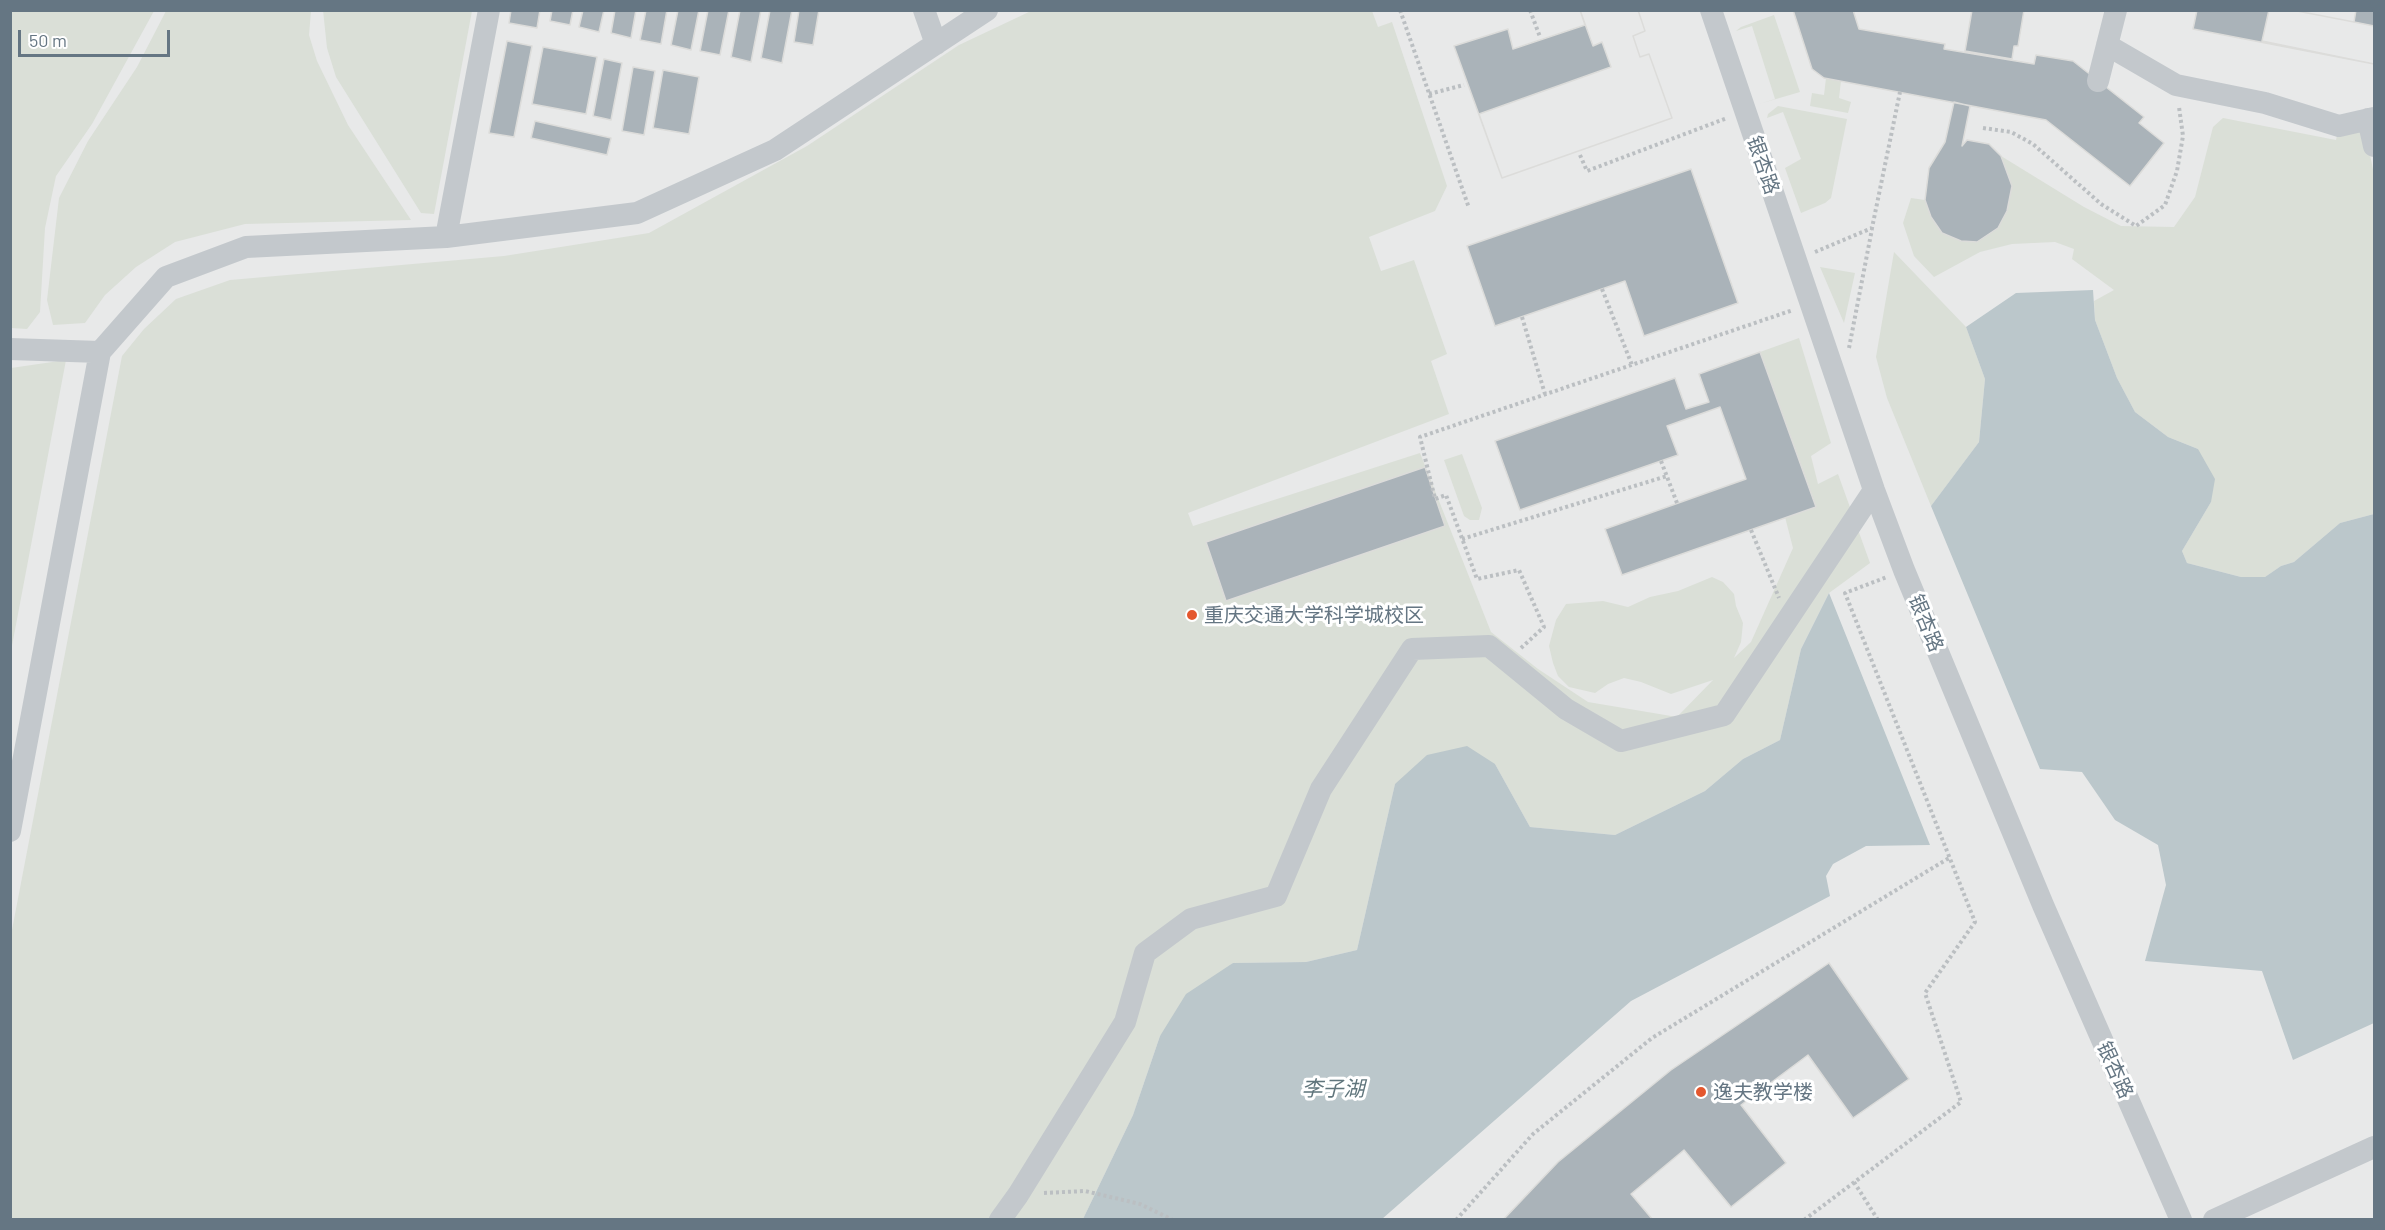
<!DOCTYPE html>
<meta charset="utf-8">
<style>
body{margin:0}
#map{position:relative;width:2385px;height:1230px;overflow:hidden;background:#fafaf8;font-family:Barlow,sans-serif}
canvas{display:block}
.frame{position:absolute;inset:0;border:12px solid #657683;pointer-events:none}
.scale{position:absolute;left:18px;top:30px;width:152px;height:27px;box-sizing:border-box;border:3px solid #657683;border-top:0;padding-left:8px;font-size:18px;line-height:21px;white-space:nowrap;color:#657683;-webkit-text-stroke:4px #fff;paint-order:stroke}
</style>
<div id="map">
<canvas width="2385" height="1230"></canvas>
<div class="frame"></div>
<div class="scale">50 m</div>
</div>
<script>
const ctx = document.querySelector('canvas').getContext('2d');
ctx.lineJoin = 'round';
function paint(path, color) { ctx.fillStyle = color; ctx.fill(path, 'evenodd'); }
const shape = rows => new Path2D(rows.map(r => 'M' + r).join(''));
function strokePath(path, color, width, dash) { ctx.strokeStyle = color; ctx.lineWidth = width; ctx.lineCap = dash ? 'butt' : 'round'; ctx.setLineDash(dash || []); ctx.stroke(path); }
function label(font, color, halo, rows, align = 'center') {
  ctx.font = font + ' Barlow,"Noto Sans SC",sans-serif'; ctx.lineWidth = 6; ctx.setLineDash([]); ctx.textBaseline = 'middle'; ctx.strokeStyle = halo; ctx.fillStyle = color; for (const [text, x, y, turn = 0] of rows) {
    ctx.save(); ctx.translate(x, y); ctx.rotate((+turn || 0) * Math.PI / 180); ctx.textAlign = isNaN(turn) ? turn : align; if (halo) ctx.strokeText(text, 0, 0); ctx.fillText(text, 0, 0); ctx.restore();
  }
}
const built = shape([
 [11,11,2374,11,2374,1219,11,1219]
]);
const green = shape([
 [323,10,472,11,434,214,421,213,336,77,327,48],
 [10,11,154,11,92,124,56,176,45,228,40,312,27,329,11,328],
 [166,11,311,11,309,35,317,61,348,125,411,220,245,224,175,242,136,267,105,295,85,323,53,325,47,300,59,198,88,141,137,67],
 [1031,11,1372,11,1378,27,1392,22,1447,186,1435,211,1369,237,1381,271,1414,260,1447,354,1431,361,1449,414,1188,513,1193,526,1420,453,1491,632,1538,669,1588,702,1677,717,1713,680,1671,694,1641,682,1624,678,1608,684,1595,693,1569,687,1558,676,1553,663,1549,646,1556,620,1566,604,1603,601,1628,607,1650,597,1678,591,1712,577,1723,582,1734,594,1736,606,1743,623,1741,642,1734,658,1751,642,1793,548,1785,517,1816,506,1760,352,1799,338,1831,443,1811,456,1818,484,1838,474,1870,563,1829,593,1801,649,1780,740,1743,759,1705,791,1615,835,1530,827,1495,764,1395,784,1357,950,1306,962,1233,963,1160,1036,1133,1115,1083,1219,11,1220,11,935,122,356,144,329,176,299,230,280,504,256,649,233,807,146,959,45],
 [1774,15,1800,92,1759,104,1775,99,1752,26,1736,31,1741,27],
 [1826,78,1841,81,1839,98,1851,102,1848,113,1810,106,1812,93,1824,95],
 [1778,106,1847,119,1831,198,1825,203,1801,213,1785,168,1801,159,1783,112,1767,118,1768,114],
 [2223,118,2336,140,2339,126,2357,127,2367,141,2374,174,2374,514,2340,523,2294,562,2281,566,2265,577,2241,577,2187,563,2182,551,2211,502,2198,449,2168,437,2135,412,2117,378,2095,320,2094,301,2114,290,2072,259,2074,249,2055,242,2012,244,1980,252,1934,277,1914,256,1903,223,1911,198,1925,200,1931,217,1942,233,1961,241,1977,242,1998,228,2007,211,2012,186,2001,156,2084,207,2121,226,2174,227,2195,197,2213,127],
 [1894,252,1966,327,1985,379,1979,442,1931,506,1887,398,1876,357],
 [1820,267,1855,273,1844,323],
 [66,360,11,651,11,368],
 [1462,454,1482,508,1479,520,1470,520,1464,516,1444,460]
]);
const water = shape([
 [2093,290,2095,320,2117,378,2135,412,2168,437,2198,449,2215,479,2211,502,2182,551,2187,563,2241,577,2265,577,2281,566,2294,562,2340,523,2374,514,2374,1023,2293,1060,2262,971,2145,961,2166,885,2158,845,2115,820,2082,772,2040,769,1931,506,1979,442,1985,379,1966,327,2016,293],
 [1829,593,1930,845,1866,846,1833,864,1826,876,1830,896,1631,1001,1382,1219,1083,1219,1133,1115,1160,1036,1186,994,1233,963,1306,962,1357,950,1395,784,1427,755,1467,746,1495,764,1530,827,1615,835,1705,791,1743,759,1780,740,1801,649]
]);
const building = shape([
 [511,10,540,10,537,28,509,23,511,10],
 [552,10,573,10,570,25,550,21,552,10],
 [583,10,604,10,599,32,579,27,583,10],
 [615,10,636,10,631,38,611,33,615,10],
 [646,10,667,10,661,44,640,40,646,10],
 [678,10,699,10,691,50,671,45,678,10],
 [708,10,729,10,720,55,700,51,708,10],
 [740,10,761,10,751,62,731,57,740,10],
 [770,10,792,10,782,63,761,58,770,10],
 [799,10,819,10,813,45,794,42,799,10],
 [1580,10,1638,10,1645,31,1633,36,1640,57,1649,54,1672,118,1502,178,1479,114,1611,67,1602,42,1593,46,1580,10],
 [1580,10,1638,10,1645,31,1633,36,1640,57,1649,54,1672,118,1502,178,1454,46,1508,29,1513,49,1585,25,1580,10],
 [1793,10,1853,10,1859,29,1945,44,1944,49,2034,64,2036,55,2073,61,2144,117,2139,123,2164,143,2130,186,2046,120,1824,78,1812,69,1793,10],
 [1972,10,2024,10,2018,46,2014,46,2012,59,1965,51,1972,10],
 [2197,10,2374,10,2374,64,2193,29,2197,10],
 [2269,10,2292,10,2354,22,2356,10,2374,10,2374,64,2262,41,2269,10],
 [2292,10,2374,10,2374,26,2354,22,2292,10],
 [507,41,532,46,514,137,489,133,507,41],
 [543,47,597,57,586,114,532,104,543,47],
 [604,59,622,63,611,120,593,116,604,59],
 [633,67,655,71,644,135,622,131,633,67],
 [663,70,699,77,689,134,653,128,663,70],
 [1954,102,1970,106,1962,146,1967,140,1989,144,2001,156,2012,186,2007,211,1998,228,1977,242,1961,241,1942,233,1931,217,1925,200,1929,168,1945,142,1954,102],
 [535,121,611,138,607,155,531,138,535,121],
 [1691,169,1738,303,1644,336,1625,281,1495,326,1467,246,1691,169],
 [1760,352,1816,507,1622,575,1605,529,1746,479,1720,407,1667,426,1678,455,1520,510,1495,441,1675,378,1686,409,1709,402,1699,374,1760,352],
 [1425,467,1445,526,1226,601,1206,542,1425,467],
 [1829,963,1909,1079,1853,1118,1808,1055,1741,1105,1786,1163,1731,1207,1684,1150,1631,1194,1653,1220,1503,1220,1558,1162,1671,1070,1829,963]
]);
const path = shape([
 [1400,10,1469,208],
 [1530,10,1540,37],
 [1429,94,1464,85],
 [1983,128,2011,132,2033,144,2101,204,2136,226,2165,205,2177,171,2183,136,2179,107],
 [1580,155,1587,171,1727,118],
 [1815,252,1872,228,1900,92],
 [1602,289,1632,365],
 [1522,317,1545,394],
 [1849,348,1872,229],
 [1661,461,1677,503],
 [1751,530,1779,598],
 [1462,539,1667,476],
 [1521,648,1544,627,1519,570,1477,579,1446,495,1435,499,1420,437,1793,310],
 [1854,1182,1878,1220],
 [1044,1193,1085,1191,1140,1204,1173,1220],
 [1456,1220,1533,1134,1652,1038,1949,858],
 [1804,1220,1961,1102,1925,993,1975,922,1845,593,1887,577]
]);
const minor = shape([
 [924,10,936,44],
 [1711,10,1874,490,1904,570,2043,905,2181,1220],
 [2107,45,2176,85,2265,103,2339,126,2374,118],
 [2098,81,2116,10],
 [2368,119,2374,146],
 [446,237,489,10],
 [10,349,100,352],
 [10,831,100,352,166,277,246,247,446,237,637,213,775,150,987,10],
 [1000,1220,1018,1195,1125,1022,1145,953,1191,919,1276,896,1321,789,1412,649,1489,646,1566,709,1621,741,1724,715,1874,490],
 [2214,1220,2374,1147]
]);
const markers = [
 [1192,615,6,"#e4572e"],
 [1701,1092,6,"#e4572e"]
];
const streetNames = [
 ["银杏路",1763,165,71],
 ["银杏路",1926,623,68],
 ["银杏路",2115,1070,66]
];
const poiNames = [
 ["重庆交通大学科学城校区",1204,615],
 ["逸夫教学楼",1713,1092]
];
const waterNames = [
 ["李子湖",1333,1089]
];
paint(built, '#e8e9e9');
paint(green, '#dadfd7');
paint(water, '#bbc7cb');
paint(building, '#aab3b9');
strokePath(building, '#dcdcda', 1.5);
strokePath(path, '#bbbfc2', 4, [3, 3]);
strokePath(minor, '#c3c8cc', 22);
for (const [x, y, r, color] of markers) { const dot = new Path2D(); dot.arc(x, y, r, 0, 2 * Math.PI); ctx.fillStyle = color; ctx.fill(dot); strokePath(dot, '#fff', 2); }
label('20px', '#657683', '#fff', streetNames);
label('20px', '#657683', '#fff', poiNames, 'left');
label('italic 21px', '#60757c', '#fff', waterNames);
</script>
